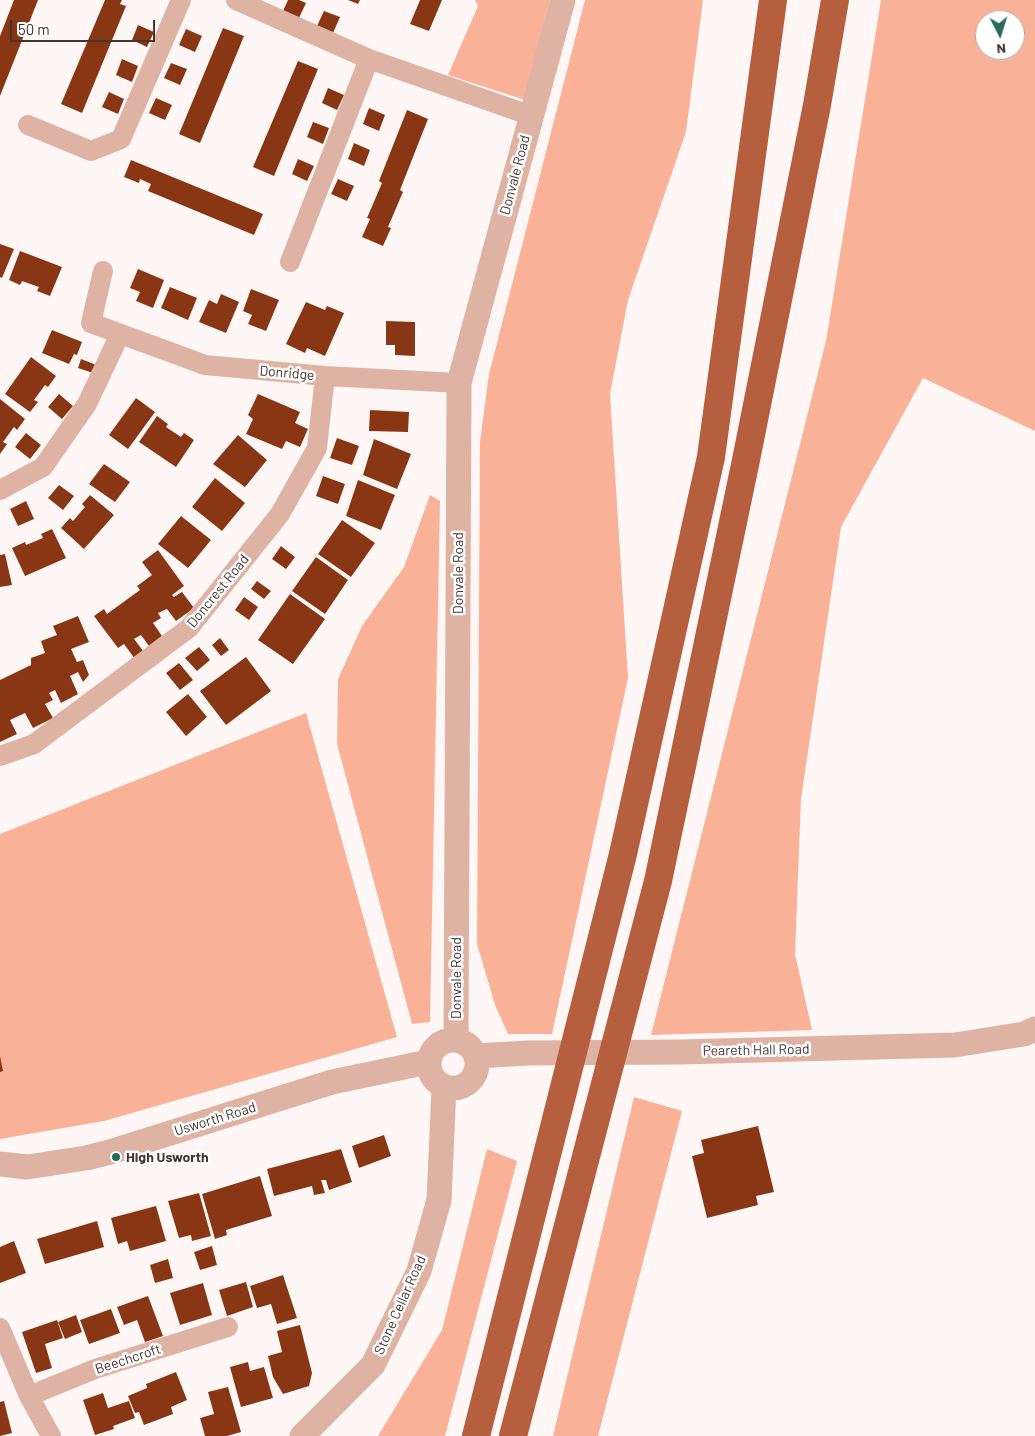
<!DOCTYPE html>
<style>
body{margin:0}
#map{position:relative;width:1035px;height:1436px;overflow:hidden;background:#fff7f5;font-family:Barlow,sans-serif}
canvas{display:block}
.north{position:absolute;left:975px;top:10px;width:50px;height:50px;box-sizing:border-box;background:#fff;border:1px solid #b4aeac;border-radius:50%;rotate:175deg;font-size:14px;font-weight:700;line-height:20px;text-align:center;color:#433530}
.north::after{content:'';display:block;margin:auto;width:18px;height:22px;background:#286b5b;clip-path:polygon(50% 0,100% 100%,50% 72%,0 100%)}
.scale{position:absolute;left:10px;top:20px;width:145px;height:22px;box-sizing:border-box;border:2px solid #433530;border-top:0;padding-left:6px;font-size:15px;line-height:18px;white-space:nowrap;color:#433530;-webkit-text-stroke:4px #fff;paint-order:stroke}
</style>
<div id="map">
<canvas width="1035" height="1436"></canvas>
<div class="north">N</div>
<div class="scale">50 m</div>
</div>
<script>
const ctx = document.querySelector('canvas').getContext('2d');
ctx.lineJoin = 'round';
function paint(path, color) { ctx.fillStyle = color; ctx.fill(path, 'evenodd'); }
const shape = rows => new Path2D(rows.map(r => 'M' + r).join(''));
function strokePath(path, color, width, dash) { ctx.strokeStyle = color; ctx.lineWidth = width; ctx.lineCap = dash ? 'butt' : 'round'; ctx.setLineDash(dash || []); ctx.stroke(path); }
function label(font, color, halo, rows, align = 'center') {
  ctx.font = font + ' Barlow,sans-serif'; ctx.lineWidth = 5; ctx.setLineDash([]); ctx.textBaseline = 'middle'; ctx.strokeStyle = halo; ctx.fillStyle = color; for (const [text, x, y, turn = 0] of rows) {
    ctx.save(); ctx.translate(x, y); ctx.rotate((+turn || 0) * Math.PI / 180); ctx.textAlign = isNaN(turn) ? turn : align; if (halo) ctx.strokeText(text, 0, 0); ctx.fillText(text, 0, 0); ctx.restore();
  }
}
const green = shape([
 [475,0,550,0,525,100,448,75,478,6],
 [585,0,703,0,686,132,628,300,610,394,628,678,552,1034,508,1034,495,1005,477,944,480,442,489,374],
 [881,0,1035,0,1035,431,923,378,841,527,801,799,795,954,812,1030,651,1035,826,341],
 [985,20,1015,20,1015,50,985,50],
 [430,495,440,501,430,1022,412,1024,337,744,338,679,362,626,404,567],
 [306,713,397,1037,104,1121,0,1139,0,834],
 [634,1097,682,1111,598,1436,553,1436],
 [487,1149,517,1161,445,1436,378,1436,442,1330]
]);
const building = shape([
 [14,0,38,0,0,96,0,36],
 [105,0,122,0,120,4,126,6,82,113,61,104],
 [288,0,299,0,306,3,299,18,283,11],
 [348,0,360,0,358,4],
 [420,0,442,0,429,31,410,24],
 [324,11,340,17,333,33,317,26],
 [138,25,154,32,147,47,132,40],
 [223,28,244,36,200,143,179,134],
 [186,29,202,36,195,52,179,45],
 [122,59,138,66,132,82,116,75],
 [298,61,318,69,274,176,253,167],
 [171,63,187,69,180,85,164,78],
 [328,88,344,95,337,110,322,103],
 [109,92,124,99,118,114,102,107],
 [156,98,172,105,165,120,149,113],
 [369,108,385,115,379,131,363,124],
 [407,110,428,119,400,190,403,192,388,227,391,228,383,246,362,237,370,219,367,218,382,183,379,181],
 [313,122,329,128,323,144,307,137],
 [354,143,370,150,364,166,348,159],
 [298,159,314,166,307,181,292,174],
 [131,160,263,214,254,235,148,191,151,184,140,179,139,183,124,177],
 [338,179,354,186,347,201,331,194],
 [0,244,14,249,2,278,0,277],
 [20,251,62,267,50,296,37,291,39,287,22,281,20,285,9,280],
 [138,269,164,280,153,308,136,301,140,292,130,288],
 [170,287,197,298,188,320,161,308],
 [251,289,279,300,266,331,248,324,252,315,243,311],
 [221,294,239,302,226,333,199,322,209,300,217,304],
 [306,302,325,310,327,306,344,313,325,356,307,348,305,353,286,344],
 [386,321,415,322,415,356,395,355,395,345,386,345],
 [52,330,82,342,77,355,74,354,69,364,42,353],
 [31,357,56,376,48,387,45,385,34,400,38,402,30,412,5,394],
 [81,359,99,366,96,374,78,368],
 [59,394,73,406,62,419,48,407],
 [258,394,300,412,295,423,308,429,300,447,286,441,282,449,246,434,253,419,248,415],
 [136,398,155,412,128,449,109,435],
 [0,399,25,419,17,430,14,427,3,442,7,444,0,454],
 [370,410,409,412,408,432,369,431],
 [157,416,168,424,166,427,181,437,184,433,194,440,176,467,139,442],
 [26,433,41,445,30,459,15,447],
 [238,435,267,460,245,487,213,464],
 [337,438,359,446,352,465,330,458],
 [374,439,411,454,397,489,363,475],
 [104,464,130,482,115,502,89,484],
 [323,476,345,484,338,504,316,496],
 [215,478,245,503,222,531,192,507],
 [358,480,395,495,381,530,346,516],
 [59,485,74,496,63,510,48,498],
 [90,495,114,515,84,549,61,528,70,518,73,521,85,507,82,504],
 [26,501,34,519,18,526,10,509],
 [181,516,211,540,188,568,158,544],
 [342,520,375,543,351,577,318,554],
 [52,529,66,558,25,576,12,548,25,542,26,545,43,538,41,534],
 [281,546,295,557,286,569,272,559],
 [158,550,184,586,172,595,174,597,182,592,194,608,176,621,167,609,158,613,161,618,153,623,162,636,149,646,141,635,134,639,144,652,135,659,124,644,118,648,94,616,104,609,107,614,140,590,137,586,152,575,142,562],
 [5,554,12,585,0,587,0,555],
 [316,557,348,580,325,614,292,591],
 [257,581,271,591,264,599,251,589],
 [290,594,325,619,293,664,258,640],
 [244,597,258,607,249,620,235,610],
 [78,616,89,642,71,649,77,662,83,660,89,675,83,682,78,672,70,676,78,694,61,703,55,690,49,693,53,700,45,704,53,718,33,728,25,713,10,720,17,734,0,742,0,680,31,665,31,658,45,653,41,641,57,635,53,626],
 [220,638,229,650,221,656,212,645],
 [199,647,210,660,197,671,185,658],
 [246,657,271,691,226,725,200,691],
 [179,663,193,680,180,690,166,673],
 [188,694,207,717,186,736,166,712],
 [0,1056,3,1071,0,1072],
 [758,1126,774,1192,756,1196,758,1205,707,1218,692,1156,704,1153,701,1140],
 [384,1135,391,1156,359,1168,352,1146],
 [341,1149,352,1182,329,1190,326,1180,321,1180,325,1193,314,1195,312,1186,274,1196,267,1169],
 [260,1176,272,1216,226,1230,227,1235,215,1239,202,1194],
 [199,1193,211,1236,192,1241,191,1235,179,1238,168,1201],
 [156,1206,166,1241,130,1251,127,1241,118,1244,111,1218],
 [97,1221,104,1247,45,1264,37,1239],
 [14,1241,26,1273,0,1283,0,1247],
 [212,1246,217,1265,200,1270,194,1252],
 [168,1259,173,1278,155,1283,150,1265],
 [283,1275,297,1318,277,1324,271,1304,257,1308,250,1286],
 [246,1282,253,1307,227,1316,219,1290],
 [203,1283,212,1315,180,1325,170,1293],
 [148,1296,163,1336,145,1342,137,1320,124,1325,117,1307],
 [111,1309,120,1333,89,1344,80,1320],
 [76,1315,82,1332,65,1339,58,1322],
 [57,1320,63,1338,45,1344,52,1368,36,1373,22,1332],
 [300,1325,312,1373,309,1386,283,1394,273,1377,268,1356,282,1352,277,1331],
 [248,1362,250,1371,264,1367,273,1398,241,1407,230,1367],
 [176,1372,187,1400,171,1407,173,1414,144,1425,139,1412,135,1413,128,1396,147,1388,146,1384],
 [228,1387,241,1432,227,1436,205,1436,200,1418,214,1414,208,1392],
 [103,1393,108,1408,129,1401,135,1418,113,1426,114,1429,95,1435,83,1400],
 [4,1401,12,1433,0,1436,0,1402]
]);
const minor = shape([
 [236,0,369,59,532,116],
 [28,125,91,151,121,139,181,0],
 [290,262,369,59],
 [103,271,91,323,205,365,325,376,459,383],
 [0,490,43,467,87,404,120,334],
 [0,756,34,744,189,628,280,514,317,448,325,376],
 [0,1328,29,1396,51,1436],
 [29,1396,95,1369,228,1327]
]);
const tertiary = shape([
 '429 1064a24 24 0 1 1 48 0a24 24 0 1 1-48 0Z',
 [456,1040,459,383,563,0],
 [476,1056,528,1053,680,1052,955,1045,1024,1034,1035,1029],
 [0,1164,27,1167,86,1158,110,1152,332,1082,428,1062],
 [302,1436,373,1365,419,1271,439,1200,444,1087]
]);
const motorway = shape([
 [476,1436,623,854,711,457,773,0],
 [513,1436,658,881,746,460,817,105,835,0]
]);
const markers = [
 [116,1157,5,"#286b5b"]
];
const streetNames = [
 ["Donvale Road",515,175,-75],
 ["Donridge",287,373,5],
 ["Donvale Road",458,573,-90],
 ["Doncrest Road",218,591,-51],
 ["Donvale Road",456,978,-90],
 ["Peareth Hall Road",756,1050,-1],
 ["Usworth Road",215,1119,-17],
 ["Stone Cellar Road",400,1305,-66],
 ["Beechcroft",128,1359,-18]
];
const poiNames = [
 ["High Usworth",126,1157]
];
paint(green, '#f9b197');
paint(building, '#883614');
strokePath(minor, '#deb3a4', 20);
strokePath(tertiary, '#deb3a4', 25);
strokePath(motorway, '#b55f3f', 28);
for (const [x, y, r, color] of markers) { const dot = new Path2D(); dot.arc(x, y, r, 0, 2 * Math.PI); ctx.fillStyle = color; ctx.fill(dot); strokePath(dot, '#fff', 2); }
label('14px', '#433530', '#fff', streetNames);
label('bold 14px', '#433530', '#fff', poiNames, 'left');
</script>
